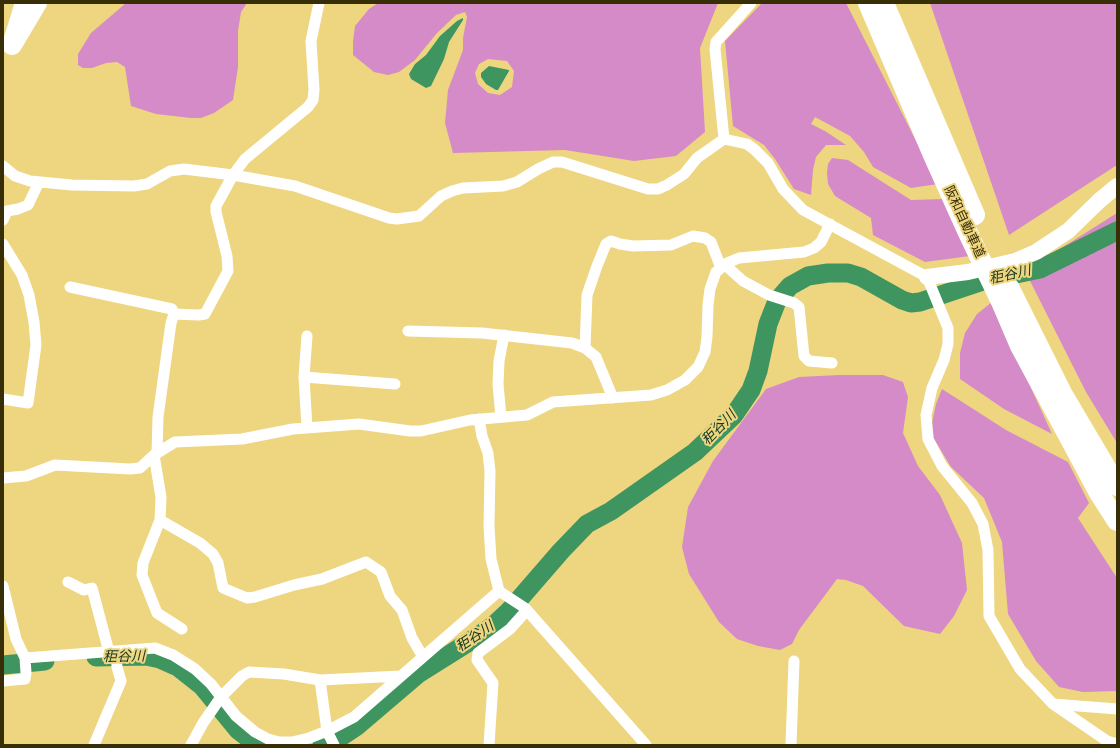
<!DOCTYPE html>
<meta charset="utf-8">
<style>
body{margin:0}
#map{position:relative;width:1120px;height:748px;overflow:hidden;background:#eed580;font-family:Helvetica,sans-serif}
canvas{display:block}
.frame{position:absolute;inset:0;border:4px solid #372d07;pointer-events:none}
</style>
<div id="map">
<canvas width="1120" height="748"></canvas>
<div class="frame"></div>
</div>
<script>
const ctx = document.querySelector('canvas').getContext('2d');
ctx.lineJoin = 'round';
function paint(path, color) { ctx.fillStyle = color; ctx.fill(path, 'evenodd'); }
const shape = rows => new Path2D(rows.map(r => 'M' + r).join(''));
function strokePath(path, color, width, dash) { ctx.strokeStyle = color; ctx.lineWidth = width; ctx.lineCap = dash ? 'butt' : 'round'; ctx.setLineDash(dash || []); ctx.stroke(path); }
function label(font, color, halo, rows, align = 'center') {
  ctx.font = font + ' Helvetica,"Noto Sans JP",sans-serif'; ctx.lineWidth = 4; ctx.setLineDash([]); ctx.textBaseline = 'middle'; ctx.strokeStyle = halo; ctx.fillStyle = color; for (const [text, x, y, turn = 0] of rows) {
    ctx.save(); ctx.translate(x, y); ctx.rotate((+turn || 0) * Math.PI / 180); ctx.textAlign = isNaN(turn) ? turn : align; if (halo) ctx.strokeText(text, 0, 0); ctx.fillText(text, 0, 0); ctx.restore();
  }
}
const forest = shape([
 [126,3,247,3,241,12,238,31,238,67,233,100,214,113,201,118,191,118,156,114,131,106,125,67,117,62,106,63,92,68,83,68,78,65,78,54,91,33],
 [378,3,718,3,700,48,705,132,676,156,634,161,565,150,453,153,445,123,448,90,463,50,463,38,467,17,465,12,456,15,437,33,415,60,399,72,388,75,374,72,353,55,353,42,355,26,369,9],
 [488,59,507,61,514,71,512,87,500,95,488,93,478,84,475,73,479,64],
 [762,3,846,3,938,184,911,188,873,167,864,152,850,136,815,117,811,124,825,131,846,145,826,145,816,157,813,170,811,195,794,189,775,159,764,145,733,126,725,41],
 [930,3,1117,3,1117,165,1009,235],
 [832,158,848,160,911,200,944,199,970,256,925,262,873,235,871,218,835,196,828,184,827,173,828,164],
 [1117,213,1117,443,1086,392,1025,271],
 [992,302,1052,434,1004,409,960,379,960,353,965,333,977,314],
 [839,375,883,375,903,382,908,397,903,433,918,466,940,495,962,543,967,590,954,616,940,634,904,626,863,586,846,580,837,579,799,630,792,644,780,650,758,646,737,639,719,622,689,574,682,547,688,507,713,461,766,389,799,377],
 [942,389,1006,430,1068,462,1089,503,1078,518,1117,578,1117,691,1083,692,1059,687,1036,661,1008,614,1002,542,984,498,951,467,934,439,932,423,936,404]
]);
const water = shape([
 [463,18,463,20,449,42,444,59,431,86,426,88,411,79,409,74,415,64,426,55,440,36,457,21],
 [489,66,509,70,509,71,498,90,496,90,486,84,481,77,481,73]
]);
const river = shape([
 [96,657,146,656,160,659,178,667,202,686,238,730,247,737,260,745],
 [3,665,45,661],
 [322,745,339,738,357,726,418,674,469,642,493,626,509,611,561,551,587,524,611,511,695,452,734,415,751,390,758,371,768,324,777,301,790,286,808,276,828,273,848,273,861,277,902,300,911,303,920,302,983,281,1040,269,1117,231]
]);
const street = shape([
 [724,139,715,49,716,42,751,3],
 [3,166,15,176,30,181,72,185,134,186,147,184,170,171,184,169,233,175,295,186,389,218,397,219,419,216,441,196,452,191,463,188,503,186,517,182,538,169,553,162,562,162,648,189,658,189,667,185,684,174,697,158,724,139,747,144,755,150,768,163,783,189,803,210,927,277,948,328,948,344,944,360,932,388,926,415,928,439,942,466,972,503,983,524,988,550,989,616,1020,669,1053,704,1107,741,1117,744],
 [3,220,7,211,18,209,28,205,39,182],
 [3,244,22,275,29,295,34,322,36,345,28,403,3,399],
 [724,264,743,281,769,295,794,303,799,307,804,356,809,361,832,363],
 [70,287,172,309,174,314],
 [408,331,482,333,572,343,585,348],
 [307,336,304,377,307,428],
 [304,377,395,384],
 [613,398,596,357,585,348,587,295,597,266,606,244,611,241,620,244,633,246,671,245,693,236,705,238,711,242,721,268],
 [501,417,498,384,499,361,504,335],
 [479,419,482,436,488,453,490,471,489,526,491,559,499,591,525,608,646,745],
 [157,453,158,417,171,323,174,314,199,315,205,314,228,271,227,256,216,212,216,206,233,175,245,159,308,107,313,100,314,90,311,41,319,3],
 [154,455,161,497,160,520,143,563,142,575,157,613,182,629],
 [3,478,26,476,55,465,130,469,140,468,154,455,175,442,242,439,293,429,359,424,410,431,421,431,470,420,527,415,553,402,651,395,667,390,685,380,698,367,705,352,707,337,708,305,710,289,716,272,727,263,739,258,804,252,814,248,821,242,830,224],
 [160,520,200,543,213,554,218,563,223,588,247,598,255,597,294,585,322,579,366,562,381,572,390,596,402,610,412,638,423,657],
 [68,582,84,590,92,588,109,652],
 [3,586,16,639,25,658,26,673,25,679,3,681],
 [25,658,155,648,173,655,195,669,211,684,236,716,255,732,268,739,279,742,292,742,309,738,327,731,354,717,499,591],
 [320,680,327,731,334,745],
 [1053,704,1117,709],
 [94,745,121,681,117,667,116,651],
 [191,745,203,723,221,697,242,676,249,672,284,674,320,680,401,676],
 [489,745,493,683,477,660,478,653,510,629,527,610],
 [791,745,794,661]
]);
const secondary = shape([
 [927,277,968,272,1015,261,1036,252,1068,231,1100,200,1117,186]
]);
const highway = shape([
 [25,3,12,45,37,3],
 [868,3,933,155,968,233,1002,304,1020,346,1099,493,1117,521],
 [884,3,975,215],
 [1009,287,1062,393,1117,486]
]);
const streetNames = [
 ["阪和自動車道",964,222,65]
];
const waterNames = [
 ["秬谷川",1010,275,-12],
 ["秬谷川",719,428,-46],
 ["秬谷川",475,637,-34],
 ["秬谷川",124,657,-1]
];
paint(forest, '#d48bc7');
paint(water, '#3f9560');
strokePath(river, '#3f9560', 19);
strokePath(street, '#fff', 11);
strokePath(secondary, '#fff', 16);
strokePath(highway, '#fff', 20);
label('13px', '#372d07', '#eed580', streetNames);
label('italic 14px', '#123620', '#eed580', waterNames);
</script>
